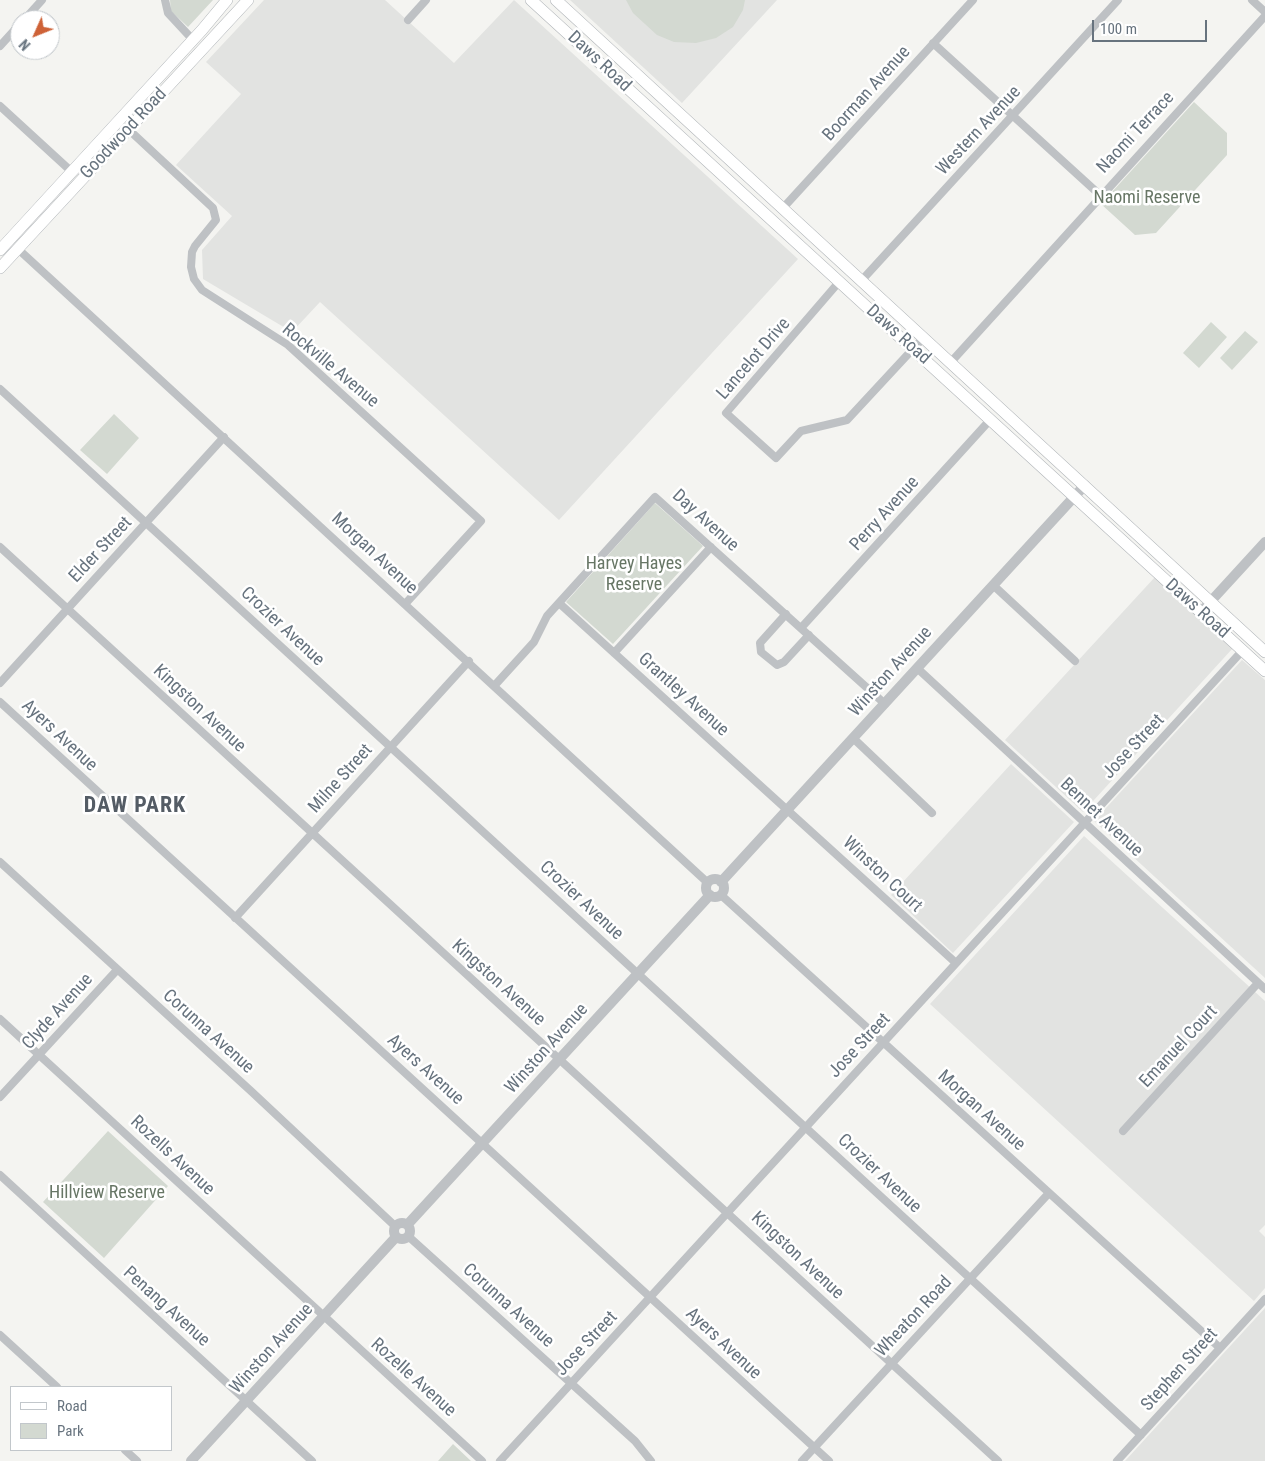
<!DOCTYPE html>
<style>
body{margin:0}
#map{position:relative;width:1265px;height:1461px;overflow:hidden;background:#f4f4f1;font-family:"Roboto Condensed",sans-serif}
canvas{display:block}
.legend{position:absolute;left:10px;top:1386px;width:162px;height:65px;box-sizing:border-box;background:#fff;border:1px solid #c2c7cb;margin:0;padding:6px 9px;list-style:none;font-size:15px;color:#67737e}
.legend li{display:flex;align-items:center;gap:10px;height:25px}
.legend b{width:25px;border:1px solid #c2c7cb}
.north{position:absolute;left:10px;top:10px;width:50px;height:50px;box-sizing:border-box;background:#fff;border:1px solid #c2c7cb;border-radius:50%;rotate:226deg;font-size:14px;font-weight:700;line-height:20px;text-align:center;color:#67737e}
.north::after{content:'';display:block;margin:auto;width:18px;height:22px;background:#ce6237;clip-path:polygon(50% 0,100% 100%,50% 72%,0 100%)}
.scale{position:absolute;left:1092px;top:20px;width:115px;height:22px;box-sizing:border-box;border:2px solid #67737e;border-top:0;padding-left:6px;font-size:15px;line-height:18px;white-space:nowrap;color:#67737e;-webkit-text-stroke:4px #fff;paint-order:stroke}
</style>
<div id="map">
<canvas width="1265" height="1461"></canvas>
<ul class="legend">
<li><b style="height:6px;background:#fff"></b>Road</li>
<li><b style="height:14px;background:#d3d9d1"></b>Park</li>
</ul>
<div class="north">N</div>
<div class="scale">100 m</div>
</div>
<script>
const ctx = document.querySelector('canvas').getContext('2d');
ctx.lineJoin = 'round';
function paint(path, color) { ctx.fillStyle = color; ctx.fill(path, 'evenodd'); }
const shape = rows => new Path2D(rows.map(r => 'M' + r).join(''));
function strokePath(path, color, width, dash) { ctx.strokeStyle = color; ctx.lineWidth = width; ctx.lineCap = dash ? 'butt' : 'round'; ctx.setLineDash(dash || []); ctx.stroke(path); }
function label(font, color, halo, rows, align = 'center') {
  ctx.font = font + ' "Roboto Condensed",sans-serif'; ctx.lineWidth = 5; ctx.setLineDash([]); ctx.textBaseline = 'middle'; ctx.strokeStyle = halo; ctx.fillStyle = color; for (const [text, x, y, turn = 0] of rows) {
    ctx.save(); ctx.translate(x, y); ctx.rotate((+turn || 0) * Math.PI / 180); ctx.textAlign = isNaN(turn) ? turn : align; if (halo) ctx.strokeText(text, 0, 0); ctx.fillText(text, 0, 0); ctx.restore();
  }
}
const built = shape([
 [264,0,385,0,454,63,514,0,798,259,559,520,320,302,292,332,203,279,202,250,232,216,176,165,241,94,206,62],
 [570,0,777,0,682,103],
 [1155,577,1233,648,1083,812,1005,740],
 [1242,660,1265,680,1265,978,1094,821],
 [1011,764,1074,822,953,953,891,895],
 [1084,836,1265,1001,1265,1225,1259,1231,1265,1237,1265,1288,1254,1301,930,1004],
 [1265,1308,1265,1461,1125,1461,1199,1380]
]);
const green = shape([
 [170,0,213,0,188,27,171,11],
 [626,0,745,0,743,10,733,27,716,38,696,43,674,42,657,35,633,13],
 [1194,102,1227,133,1227,155,1156,233,1135,235,1101,204],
 [1211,322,1227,337,1199,368,1183,353],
 [1245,331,1258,342,1232,370,1220,358],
 [114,414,139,438,107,474,80,450],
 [655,503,703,546,613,644,566,602],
 [108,1131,168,1186,104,1258,43,1202],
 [453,1444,471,1461,438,1461]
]);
const minor = shape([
 [165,0,168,13,193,40],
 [1252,0,1265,12],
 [24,20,42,0],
 [408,20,426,0],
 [933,43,1100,195],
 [0,46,20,24],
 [0,106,72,172],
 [128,129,213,208,216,220,195,246,192,252,191,267,194,279,202,290,288,345,481,521,406,603],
 [783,208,973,0],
 [18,249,708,883],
 [862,280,1118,0],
 [839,282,726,413,776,458,801,431,847,420,924,337],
 [951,362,1265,16],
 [0,389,1141,1435],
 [0,547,998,1461],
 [993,585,1075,661],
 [559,603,956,963],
 [786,614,760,643,761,652,777,665,784,662,809,635],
 [801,628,990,420],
 [614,653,711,547],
 [917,668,1265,989],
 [0,683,224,437],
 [495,685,534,642,547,616,655,497,885,704],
 [0,702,829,1461],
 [853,738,932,813],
 [0,862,252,1092,395,1226],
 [721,895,1220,1348],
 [235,918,469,661],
 [0,1019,482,1461],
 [0,1097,117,970],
 [1123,1131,1258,983],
 [0,1175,312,1461],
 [408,1236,635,1441,651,1461],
 [0,1335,57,1387],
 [125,1450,137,1461],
 [500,1461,1243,650],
 [802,1461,1049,1193],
 [1117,1461,1265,1299]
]);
const tertiary = shape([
 [1201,612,1265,542],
 '706 888a9 9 0 1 1 18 0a9 9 0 1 1-18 0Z',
 [721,882,1085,485],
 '394 1231a8 8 0 1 1 16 0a8 8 0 1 1-16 0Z',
 [408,1224,710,895],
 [191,1461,396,1237]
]);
const secondary = shape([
 [531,0,1265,671],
 [556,0,1265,652],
 [0,250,202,30,227,0],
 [0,268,248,0]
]);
const streetNames = [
 ["Daws Road",599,62,43],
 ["Boorman Avenue",867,94,-48],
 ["Western Avenue",979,131,-47],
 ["Naomi Terrace",1136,133,-47],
 ["Goodwood Road",124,134,-47],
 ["Daws Road",898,335,42],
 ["Lancelot Drive",754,359,-49],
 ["Rockville Avenue",330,366,40],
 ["Perry Avenue",885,514,-48],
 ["Day Avenue",705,521,42],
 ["Elder Street",101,550,-47],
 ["Morgan Avenue",374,554,43],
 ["Daws Road",1197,609,42],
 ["Crozier Avenue",282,627,43],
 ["Winston Avenue",891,672,-48],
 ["Grantley Avenue",683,695,42],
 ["Kingston Avenue",199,709,43],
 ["Ayers Avenue",59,736,43],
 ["Jose Street",1134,747,-47],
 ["Milne Street",341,779,-48],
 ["Bennet Avenue",1101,818,43],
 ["Winston Court",882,875,43],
 ["Crozier Avenue",581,901,43],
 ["Kingston Avenue",498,983,42],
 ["Clyde Avenue",58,1012,-48],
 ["Corunna Avenue",208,1032,42],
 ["Jose Street",860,1046,-47],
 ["Emanuel Court",1179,1047,-47],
 ["Winston Avenue",547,1049,-48],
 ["Ayers Avenue",425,1070,42],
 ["Morgan Avenue",981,1111,42],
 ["Rozells Avenue",172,1156,43],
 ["Crozier Avenue",879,1174,43],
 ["Kingston Avenue",797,1256,43],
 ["Corunna Avenue",508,1306,42],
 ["Penang Avenue",166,1307,42],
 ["Wheaton Road",914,1317,-47],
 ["Jose Street",587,1344,-47],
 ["Ayers Avenue",723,1344,43],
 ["Winston Avenue",272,1349,-48],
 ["Stephen Street",1180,1370,-48],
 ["Rozelle Avenue",413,1378,42]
];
const parkNames = [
 ["Naomi Reserve",1147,198],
 ["Harvey Hayes",634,564],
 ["Reserve",634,585],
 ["Hillview Reserve",107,1193]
];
const districtNames = [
 ["DAW PARK",135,806]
];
paint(built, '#e2e3e1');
paint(green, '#d3d9d1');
strokePath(secondary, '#b1b5b9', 12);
strokePath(minor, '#bec1c4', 8);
strokePath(tertiary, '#bec1c4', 10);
strokePath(secondary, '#fff', 11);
label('18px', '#67737e', '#fff', streetNames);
label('18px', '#677665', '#fff', parkNames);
ctx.letterSpacing = '1px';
label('bold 22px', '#545c65', '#fff', districtNames);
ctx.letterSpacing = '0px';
</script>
